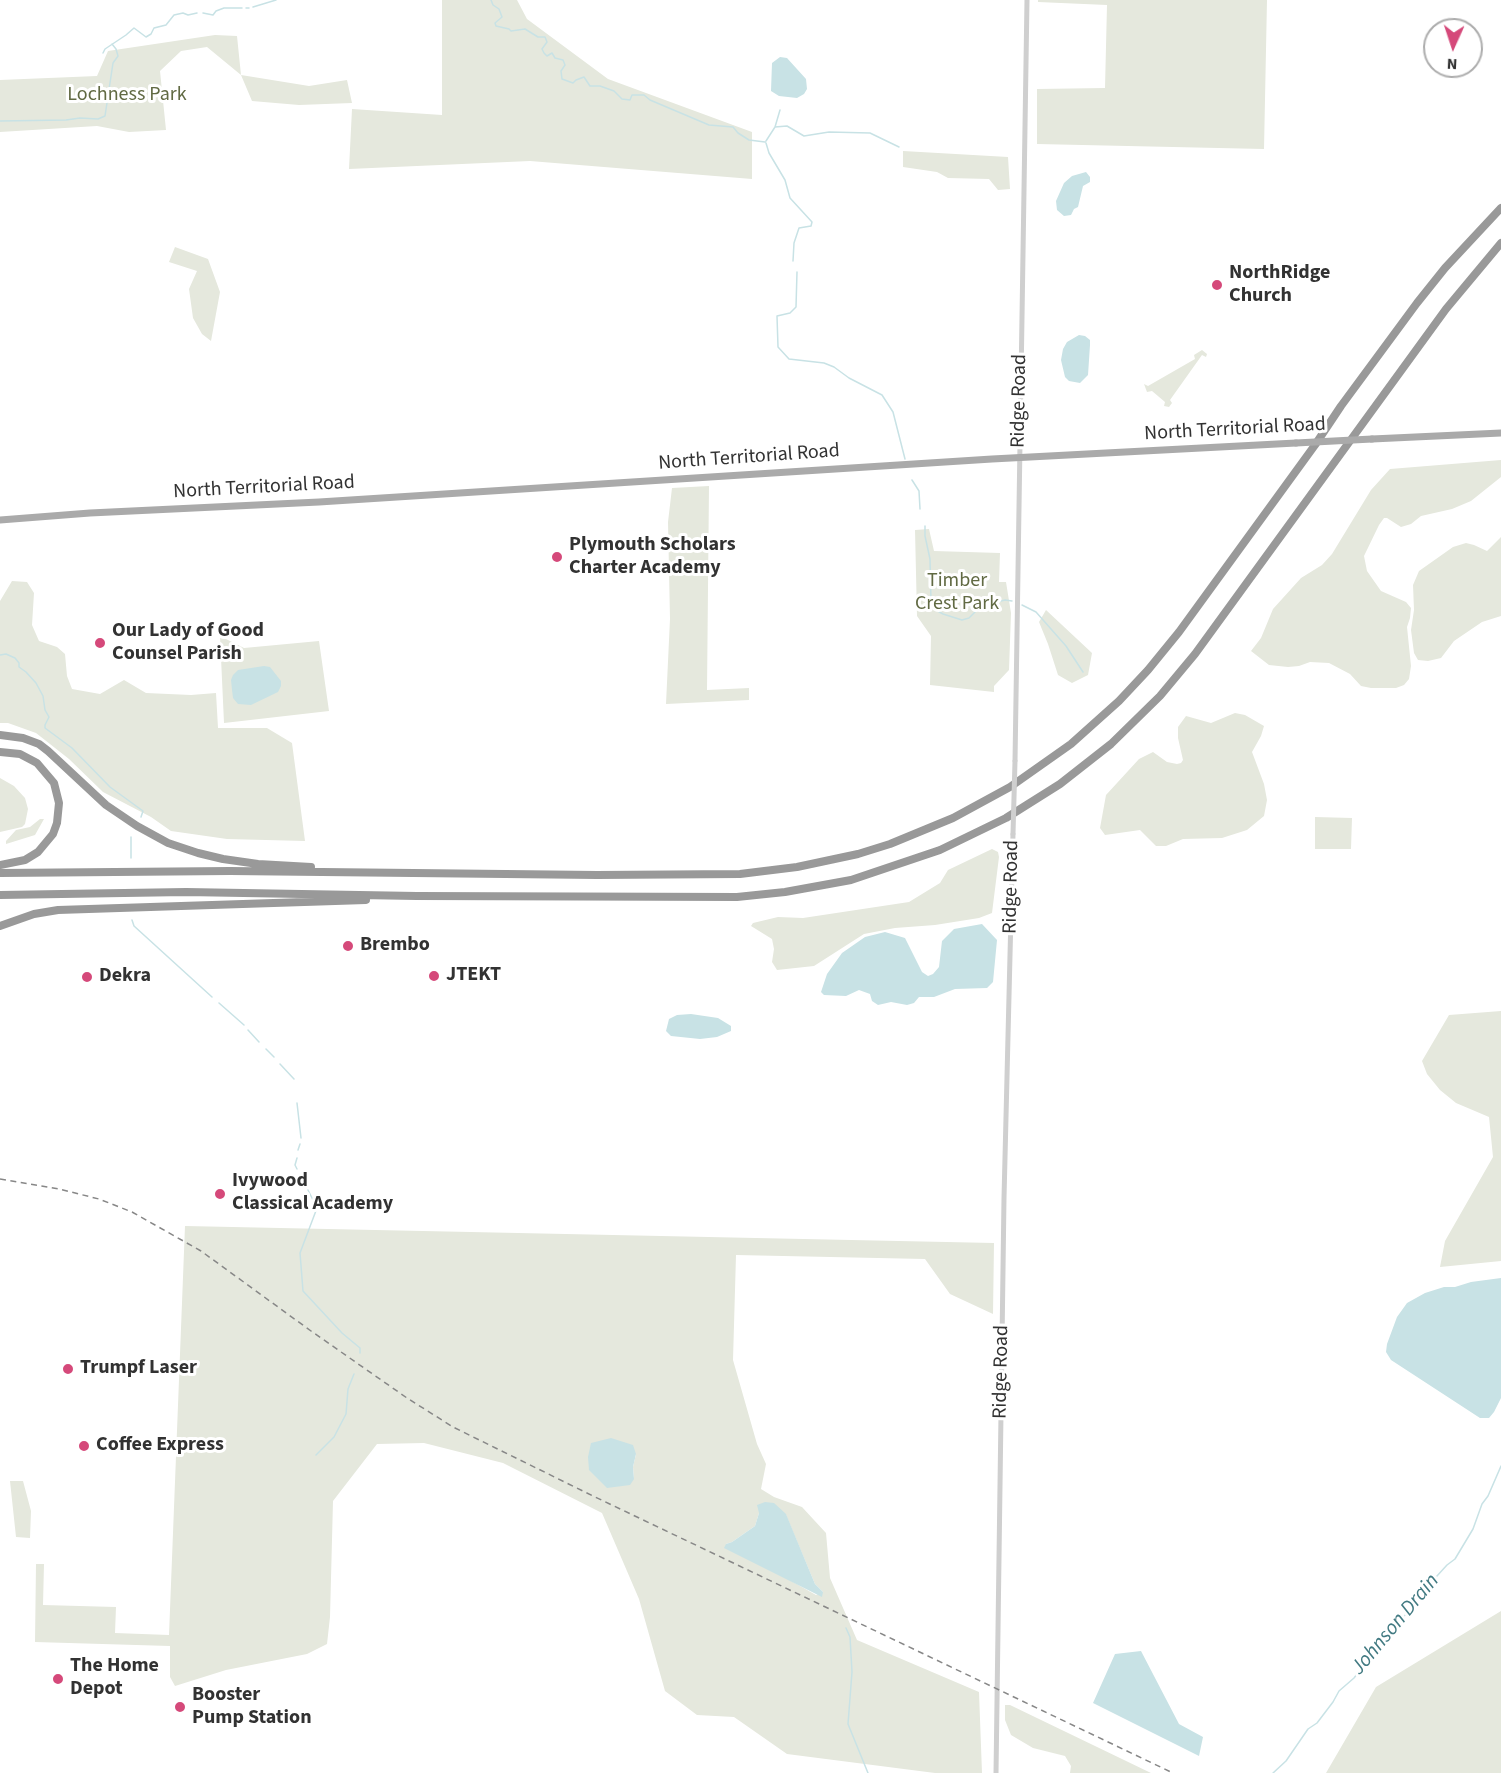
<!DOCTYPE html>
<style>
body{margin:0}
#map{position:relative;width:1501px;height:1773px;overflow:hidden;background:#fff;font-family:"Source Sans 3",sans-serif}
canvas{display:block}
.north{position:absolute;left:1423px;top:18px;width:60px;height:60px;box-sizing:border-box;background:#fff;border:2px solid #adadad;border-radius:50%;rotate:183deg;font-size:16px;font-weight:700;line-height:24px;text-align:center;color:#323232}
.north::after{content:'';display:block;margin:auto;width:21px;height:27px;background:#d5497a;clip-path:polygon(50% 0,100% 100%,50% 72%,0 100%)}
</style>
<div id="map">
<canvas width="1501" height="1773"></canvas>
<div class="north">N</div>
</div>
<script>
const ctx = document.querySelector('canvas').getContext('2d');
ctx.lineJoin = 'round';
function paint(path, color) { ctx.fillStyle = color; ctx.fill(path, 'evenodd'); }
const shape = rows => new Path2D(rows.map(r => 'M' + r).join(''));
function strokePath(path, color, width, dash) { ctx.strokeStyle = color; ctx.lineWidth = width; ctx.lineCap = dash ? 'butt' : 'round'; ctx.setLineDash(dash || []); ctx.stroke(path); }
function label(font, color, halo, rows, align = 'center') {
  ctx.font = font + ' "Source Sans 3",sans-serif'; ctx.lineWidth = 6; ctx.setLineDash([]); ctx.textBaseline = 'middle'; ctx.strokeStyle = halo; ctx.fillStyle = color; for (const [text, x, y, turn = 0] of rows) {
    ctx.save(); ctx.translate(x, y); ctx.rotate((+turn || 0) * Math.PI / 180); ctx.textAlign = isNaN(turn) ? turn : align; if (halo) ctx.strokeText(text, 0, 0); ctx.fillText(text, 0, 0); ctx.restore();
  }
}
const green = shape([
 [442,0,517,0,527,19,608,79,752,132,752,179,530,161,349,169,352,109,442,115],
 [1038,0,1267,0,1264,149,1037,144,1037,89,1105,88,1107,5,1038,2],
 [215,35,237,36,241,75,309,86,347,80,352,103,299,105,252,101,241,75,207,47,181,51,160,71,166,130,129,132,97,126,0,132,0,80,97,76,108,51],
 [903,151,1008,157,1010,189,998,190,989,179,948,178,937,172,903,167],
 [175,247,208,259,220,292,211,341,202,334,193,318,189,289,197,271,169,262],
 [1202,350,1207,354,1206,357,1202,355,1170,400,1172,403,1169,407,1164,406,1165,402,1152,391,1147,392,1144,384,1148,386,1195,359,1194,355],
 [1501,460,1501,477,1471,501,1452,509,1421,516,1411,524,1401,527,1387,518,1384,518,1379,525,1364,556,1367,571,1381,591,1406,602,1411,608,1410,618,1407,627,1411,666,1409,679,1404,685,1396,688,1371,688,1361,686,1350,674,1329,663,1310,662,1299,666,1288,667,1269,665,1251,651,1261,638,1273,609,1301,578,1322,565,1332,554,1371,490,1390,469],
 [709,486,707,690,749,688,749,700,666,704,670,619,668,522,672,488],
 [929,529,934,551,1000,553,999,582,1006,582,1011,613,1009,670,994,686,994,692,930,685,931,636,917,616,915,530],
 [1501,537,1501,616,1482,622,1454,641,1441,658,1428,661,1418,660,1414,653,1411,630,1414,610,1413,585,1419,571,1453,547,1466,543,1474,545,1487,551],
 [12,581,27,582,34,593,32,625,39,641,57,647,65,654,67,676,72,689,100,694,124,680,146,693,191,695,216,693,218,728,267,728,292,743,305,841,227,839,171,831,151,817,103,792,69,759,36,733,8,723,0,723,0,601],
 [1046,610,1092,653,1088,675,1072,683,1058,675,1048,644,1039,622],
 [220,636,244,648,319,641,329,711,224,723],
 [1235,713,1245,715,1264,726,1261,736,1252,752,1264,784,1267,800,1264,816,1247,830,1222,838,1183,839,1166,846,1156,846,1140,830,1105,835,1100,828,1106,795,1139,759,1153,752,1167,762,1177,764,1181,763,1183,760,1178,738,1178,727,1186,716,1211,723],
 [0,778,14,786,25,798,28,809,25,824,22,827,0,832],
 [1315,817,1352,818,1351,849,1315,849],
 [40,819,44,819,35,835,6,844,6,841,16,830,30,827],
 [992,849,998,852,999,857,992,913,979,918,935,925,895,928,864,934,814,966,777,970,772,962,774,949,772,939,751,926,753,923,778,917,803,918,909,902,940,883,948,870],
 [1501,1011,1501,1261,1440,1267,1445,1241,1493,1157,1489,1117,1456,1103,1440,1090,1427,1074,1422,1061,1449,1015],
 [185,1226,994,1243,993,1314,950,1294,925,1259,736,1255,733,1360,757,1444,766,1464,761,1489,774,1497,802,1507,826,1533,830,1578,857,1640,979,1692,982,1773,935,1773,787,1754,734,1717,697,1715,665,1691,639,1599,602,1513,503,1463,424,1443,377,1444,333,1501,330,1617,327,1644,307,1654,226,1670,175,1686,170,1677,170,1646,35,1642,36,1564,44,1564,43,1605,116,1607,115,1633,169,1635],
 [636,1454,633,1467,634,1479,588,1457],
 [759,1513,786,1515,815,1584,823,1592,816,1595,726,1544,732,1542,755,1526],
 [10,1481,23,1481,31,1511,30,1538,16,1537],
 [1501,1611,1501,1773,1326,1773,1376,1687],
 [1005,1705,1010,1705,1151,1773,1070,1773,1071,1766,1065,1756,1033,1748,1011,1735,1005,1720]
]);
const water = shape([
 [780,57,787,58,806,79,807,89,804,94,797,98,779,96,771,91,772,63],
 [1086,172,1090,177,1090,182,1083,186,1078,207,1074,209,1071,215,1064,216,1057,210,1056,201,1064,183,1072,176],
 [1079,335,1085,336,1090,340,1090,345,1088,375,1080,383,1069,381,1065,377,1061,360,1063,349,1067,342],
 [264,666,270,667,281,681,281,686,278,692,251,705,238,704,233,698,232,690,231,680,233,675,238,670],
 [982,924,997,940,993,982,987,988,955,989,934,997,919,997,914,1003,907,1005,891,1002,878,1005,872,1001,870,994,859,990,846,996,824,995,821,992,827,974,842,953,865,937,885,932,905,938,922,972,928,976,933,974,939,967,942,941,954,929],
 [691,1014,718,1018,731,1026,731,1031,717,1037,700,1039,671,1036,666,1031,669,1019,677,1015],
 [1501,1278,1501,1398,1494,1412,1489,1418,1480,1418,1391,1360,1386,1352,1387,1344,1397,1317,1407,1303,1425,1293,1444,1287,1455,1287,1471,1282],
 [611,1438,633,1445,636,1454,633,1467,634,1479,630,1485,607,1488,589,1470,588,1457,591,1443],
 [765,1502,774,1503,786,1514,815,1584,823,1592,822,1597,724,1548,726,1544,732,1542,755,1526,759,1513,757,1505],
 [1141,1651,1179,1724,1203,1737,1199,1756,1093,1703,1115,1654]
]);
const stream = shape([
 [491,0,493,5,499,9,502,17,495,23,496,26,509,29,511,31,525,29,538,37,545,37,547,42,542,49,544,53,547,56,552,53,555,58,563,60,565,65,561,71,562,79,573,83,576,80,584,77,590,86,600,86,614,91,622,99,630,100,632,95,644,95,650,100,709,125,733,127,738,133,749,140,765,142],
 [253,7,276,0],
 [246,8,249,8],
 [203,13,213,15,216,11,224,8,242,8],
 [103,53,105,49,126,35,134,28,146,37,151,34,154,28,166,25,174,15,183,13,188,15,197,13],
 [0,121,66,120,80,118,98,119,105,116,113,63,118,56,116,49,112,44],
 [775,127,787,126,804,136,829,132,870,133,899,147],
 [766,141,775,127,780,110],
 [766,143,769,153,785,180,790,198,812,222,811,226,799,228,794,243,793,261],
 [797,272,796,307,790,313,777,316,778,347,789,359,824,363,834,367,849,378,882,395,893,412,905,459],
 [912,480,919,491,920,509],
 [925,526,925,536,930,559,931,602,936,610,943,614,962,620,969,618,978,609,989,604,1005,600,1012,601],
 [1022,605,1036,612,1066,646,1083,672],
 [0,655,6,654,15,658,19,663,19,667,26,672,36,683,43,696,45,710,49,717,45,725,45,728,72,748,110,787,143,811,141,817],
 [131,858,131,837],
 [132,920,134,926,212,997],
 [219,1003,244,1025],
 [248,1030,259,1042],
 [266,1049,274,1057],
 [280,1064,294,1079],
 [297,1103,301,1138],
 [298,1150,300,1144],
 [297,1158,295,1165,297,1169],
 [301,1176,304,1182],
 [308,1190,317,1208,300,1253,303,1291,342,1333,360,1348,360,1353],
 [316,1455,334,1437,346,1414,348,1389,354,1374],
 [846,1628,850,1637,852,1672,848,1724,868,1773],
 [1273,1773,1286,1761,1308,1729,1317,1723,1333,1702,1339,1691,1354,1678,1394,1627,1421,1598,1426,1588,1447,1565,1455,1559,1473,1529,1482,1504,1488,1496,1501,1466]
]);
const minor = shape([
 [1015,761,1027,0],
 [996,1773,1004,1198,1013,834]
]);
const major = shape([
 [1372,439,1501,433],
 [0,520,90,513,319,502,992,459,1296,443]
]);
const highway = shape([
 [0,735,23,738,39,744,48,751,106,805,137,826,168,843,198,853,223,859,258,864,311,867],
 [0,752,20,754,37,763,54,783,59,803,57,823,53,834,38,852,25,860,0,865],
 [0,873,230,871,597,875,740,874,797,867,858,854,890,844,953,818,1010,787,1071,744,1119,701,1148,670,1179,632,1315,445,1341,406,1417,303,1445,268,1501,208],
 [0,895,186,892,417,896,737,897,785,892,851,880,940,850,1006,818,1060,784,1111,744,1160,696,1195,654,1446,309,1501,243],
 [0,926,34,914,58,910,366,900]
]);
const rail = shape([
 [0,1179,59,1189,99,1199,132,1212,201,1251,311,1331,407,1398,453,1427,593,1496,1173,1773]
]);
const minorBridge = shape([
 [1013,834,1015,761]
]);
const majorBridge = shape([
 [1296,443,1372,439]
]);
const markers = [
 [1217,285,6,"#d5497a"],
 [557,557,6,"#d5497a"],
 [100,643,6,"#d5497a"],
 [348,946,6,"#d5497a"],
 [434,976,6,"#d5497a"],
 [87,977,6,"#d5497a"],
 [220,1194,6,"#d5497a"],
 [68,1369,6,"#d5497a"],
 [84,1446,6,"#d5497a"],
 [58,1679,6,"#d5497a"],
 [180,1707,6,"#d5497a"]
];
const parkNames = [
 ["Lochness Park",127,96],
 ["Timber",957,582],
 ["Crest Park",957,605]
];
const poiNames = [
 ["NorthRidge",1229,274],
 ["Church",1229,297],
 ["Plymouth Scholars",569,546],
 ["Charter Academy",569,569],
 ["Our Lady of Good",112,632],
 ["Counsel Parish",112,655],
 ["Brembo",360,946],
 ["JTEKT",446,976],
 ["Dekra",99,977],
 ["Ivywood",232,1182],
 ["Classical Academy",232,1205],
 ["Trumpf Laser",80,1369],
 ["Coffee Express",96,1446],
 ["The Home",70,1667],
 ["Depot",70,1690],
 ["Booster",192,1696],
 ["Pump Station",192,1719]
];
const streetNames = [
 ["Ridge Road",1020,401,-89],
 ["North Territorial Road",1235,430,-3],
 ["North Territorial Road",749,458,-4],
 ["North Territorial Road",264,488,-3],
 ["Ridge Road",1012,887,-89],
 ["Ridge Road",1002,1372,-89]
];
const waterNames = [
 ["Johnson Drain",1396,1625,-50]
];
paint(green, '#e5e8dd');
paint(water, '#c8e2e5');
strokePath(stream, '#c8e2e5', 1.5);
strokePath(minor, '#cfcfcf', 5);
strokePath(major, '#aaa', 7);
strokePath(highway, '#999', 8);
strokePath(rail, '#878787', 1.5, [6, 4.5]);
strokePath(minorBridge, '#cfcfcf', 5);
strokePath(majorBridge, '#aaa', 7);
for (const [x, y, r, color] of markers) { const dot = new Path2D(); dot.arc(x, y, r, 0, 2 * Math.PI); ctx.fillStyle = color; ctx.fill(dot); strokePath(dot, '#fff', 2); }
label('20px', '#616a43', '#fff', parkNames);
label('bold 20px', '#323232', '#fff', poiNames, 'left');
label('20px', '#323232', '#fff', streetNames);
label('italic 21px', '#427a82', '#fff', waterNames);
</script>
